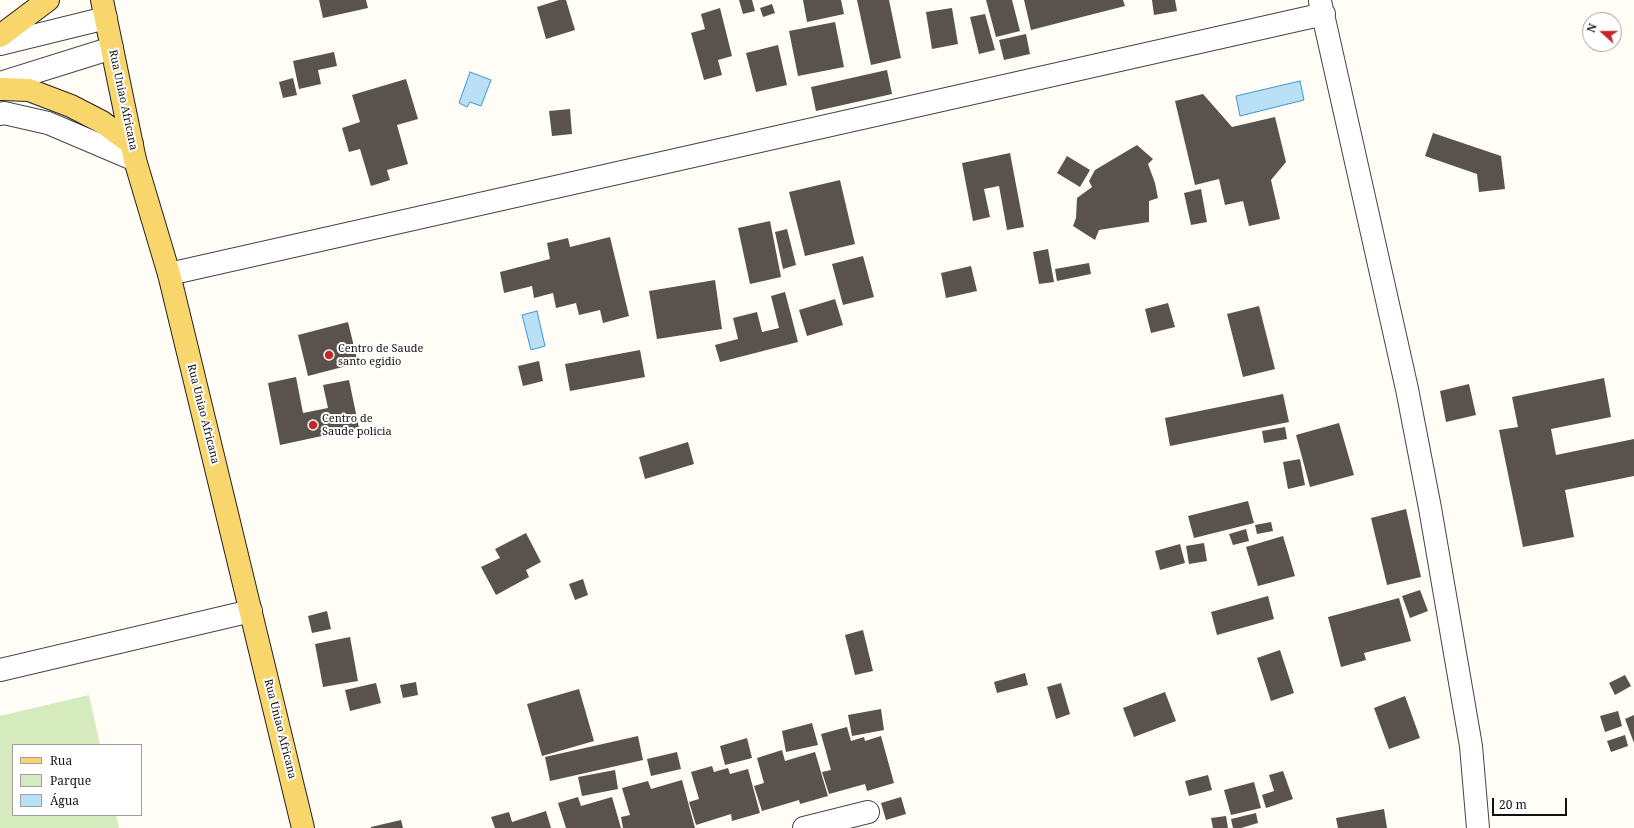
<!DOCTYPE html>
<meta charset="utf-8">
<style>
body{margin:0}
#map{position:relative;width:1634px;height:828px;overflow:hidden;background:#fffdf5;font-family:"Noto Serif",serif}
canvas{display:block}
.legend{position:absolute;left:12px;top:744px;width:130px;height:72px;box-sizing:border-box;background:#fff;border:1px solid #a0a0a0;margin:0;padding:5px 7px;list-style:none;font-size:12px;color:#111}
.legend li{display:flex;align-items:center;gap:8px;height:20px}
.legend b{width:20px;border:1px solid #a0a0a0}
.north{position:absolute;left:1582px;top:12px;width:40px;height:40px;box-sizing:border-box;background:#fff;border:1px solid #a0a0a0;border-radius:50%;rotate:291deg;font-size:11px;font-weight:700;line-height:16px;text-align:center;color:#111}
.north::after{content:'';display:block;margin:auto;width:14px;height:18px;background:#c4262e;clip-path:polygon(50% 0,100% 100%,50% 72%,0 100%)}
.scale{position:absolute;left:1492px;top:798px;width:75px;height:18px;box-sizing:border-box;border:2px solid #111;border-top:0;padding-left:5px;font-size:12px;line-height:14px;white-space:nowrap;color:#111;-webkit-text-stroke:3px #fff;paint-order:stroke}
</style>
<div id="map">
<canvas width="1634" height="828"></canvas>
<ul class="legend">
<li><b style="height:5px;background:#f9d66b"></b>Rua</li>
<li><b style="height:11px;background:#d5ebbd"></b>Parque</li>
<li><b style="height:11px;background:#b9e0f7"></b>Água</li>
</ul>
<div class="north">N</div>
<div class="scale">20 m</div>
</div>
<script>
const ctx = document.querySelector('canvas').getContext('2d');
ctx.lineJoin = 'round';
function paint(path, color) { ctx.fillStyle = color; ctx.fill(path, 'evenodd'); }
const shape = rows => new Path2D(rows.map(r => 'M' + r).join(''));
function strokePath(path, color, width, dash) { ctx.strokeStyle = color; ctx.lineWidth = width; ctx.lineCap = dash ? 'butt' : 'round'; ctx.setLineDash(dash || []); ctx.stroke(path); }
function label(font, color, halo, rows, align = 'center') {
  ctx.font = font + ' "Noto Serif",serif'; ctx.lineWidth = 4; ctx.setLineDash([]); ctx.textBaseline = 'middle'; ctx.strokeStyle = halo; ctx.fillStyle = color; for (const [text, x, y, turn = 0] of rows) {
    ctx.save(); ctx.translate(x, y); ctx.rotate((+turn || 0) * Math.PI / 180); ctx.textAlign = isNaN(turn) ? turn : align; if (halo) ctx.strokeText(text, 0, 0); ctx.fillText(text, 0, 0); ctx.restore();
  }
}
const green = shape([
 [89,695,100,745,13,745,13,815,116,815,119,828,0,828,0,716]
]);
const water = shape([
 [470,72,491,80,481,106,470,102,467,107,459,103,470,72],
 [1300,81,1304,100,1240,116,1236,96,1300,81],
 [537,311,545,346,531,350,522,315,537,311]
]);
const building = shape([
 [319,0,366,0,368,8,323,18],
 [559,0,566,0,575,30,546,39,537,7],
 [739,0,752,0,755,11,743,14],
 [803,0,841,0,844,14,807,22],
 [857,0,889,0,901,58,871,65],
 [986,0,1012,0,1020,31,996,37],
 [1024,0,1123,0,1125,6,1031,30],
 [1152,0,1175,0,1177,11,1154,15],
 [772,4,775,13,763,17,760,8],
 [720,8,732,56,718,60,722,75,704,80,691,33,705,29,701,14],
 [952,8,958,44,932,49,926,12],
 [985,14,995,50,979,54,970,17],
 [835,22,844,67,798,76,789,31],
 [1026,34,1030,54,1004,60,999,40],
 [778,45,787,85,756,92,746,53],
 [334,52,337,66,318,70,321,84,299,89,293,61],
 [887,70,892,94,816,111,811,87],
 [293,78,297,95,283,98,279,82],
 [406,79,418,119,397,125,408,164,387,170,390,180,371,186,360,149,349,152,342,128,360,122,352,95],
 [1203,94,1232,127,1275,117,1286,162,1271,180,1280,219,1249,226,1243,201,1225,205,1219,179,1195,185,1175,101],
 [570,109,572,134,552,136,549,111],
 [1433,133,1501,156,1505,189,1479,192,1477,174,1425,156],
 [1137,145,1153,159,1148,164,1155,183,1158,198,1149,201,1149,222,1099,230,1095,240,1073,226,1076,218,1077,198,1092,187,1089,181,1095,170],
 [1010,153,1024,227,1007,230,999,186,984,189,990,217,973,221,962,163],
 [1067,156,1090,170,1080,187,1057,173],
 [840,180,855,244,805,256,789,192],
 [1201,189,1207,222,1191,225,1184,193],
 [770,221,781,277,750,284,738,228],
 [787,229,796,265,783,269,775,232],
 [610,237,629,316,603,323,600,310,579,315,576,303,556,308,553,293,534,298,532,286,504,293,500,272,550,259,547,243,568,238,570,247],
 [1048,249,1054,282,1039,284,1033,252],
 [863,256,874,297,843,305,832,264],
 [1089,263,1091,274,1057,281,1055,269],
 [971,266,977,291,946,298,941,273],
 [715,280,722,329,657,339,649,291],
 [785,292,798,342,720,362,715,345,738,339,733,318,757,312,762,332,779,328,771,296],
 [835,299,843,325,807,336,799,310],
 [1168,303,1175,327,1151,333,1145,309],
 [1259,306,1275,369,1243,377,1227,314],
 [348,322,358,363,308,376,298,335],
 [640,350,645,377,570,391,565,364],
 [539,361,543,381,523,386,518,366],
 [296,377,303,413,328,408,323,385,349,380,359,428,280,445,268,383],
 [1604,378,1611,417,1551,429,1556,455,1634,439,1634,476,1565,490,1574,537,1523,547,1499,430,1518,427,1512,397],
 [1469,384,1476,415,1446,422,1440,391],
 [1283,394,1289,422,1170,446,1165,418],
 [1339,423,1354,475,1310,487,1296,435],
 [1285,427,1287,439,1264,443,1262,431],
 [688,442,694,464,645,479,639,457],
 [1300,459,1305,485,1288,489,1283,462],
 [1248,501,1254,523,1194,538,1188,516],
 [1406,509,1421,577,1387,585,1371,518],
 [1271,522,1273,531,1257,534,1255,525],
 [1246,529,1249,541,1233,545,1229,534],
 [526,533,541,562,526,570,529,577,496,595,481,567,500,558,495,549],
 [1283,536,1295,576,1258,586,1246,547],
 [1204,543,1207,561,1189,564,1186,546],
 [1180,544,1185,563,1160,570,1155,551],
 [583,579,588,595,575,600,569,584],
 [1420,590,1428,611,1410,618,1402,596],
 [1268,596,1274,619,1217,635,1211,612],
 [1399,598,1411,641,1364,653,1366,660,1341,667,1328,617],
 [327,611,331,629,312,633,308,616],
 [863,630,873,671,855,675,845,635],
 [350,637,358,681,323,687,315,644],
 [1280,650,1294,693,1271,701,1257,658],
 [1025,673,1028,685,997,693,994,682],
 [1625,675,1631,686,1615,695,1609,683],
 [416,682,418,695,403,698,400,685],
 [376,683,381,703,350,711,345,690],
 [1061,683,1070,714,1056,719,1047,687],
 [579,689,594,741,542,756,527,704],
 [1165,692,1176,721,1134,737,1123,708],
 [1405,696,1420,738,1389,749,1374,708],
 [881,709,884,730,852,736,848,715],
 [1618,711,1622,726,1605,732,1600,716],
 [1634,715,1634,743,1625,719],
 [812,723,818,745,786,752,782,731],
 [847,727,851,741,864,737,865,741,881,736,894,783,867,791,865,784,829,794,822,772,831,770,821,734],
 [1625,735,1628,746,1611,752,1607,741],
 [638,736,643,760,550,781,545,757],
 [747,738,752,758,725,765,720,746],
 [782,750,785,761,815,752,828,796,800,804,799,800,762,811,754,786,764,783,757,758],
 [677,752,681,769,651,776,647,759],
 [712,766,714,772,728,768,730,774,748,769,760,813,732,821,731,814,696,825,689,802,699,799,691,772],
 [615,770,618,789,582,796,578,777],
 [1283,771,1293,799,1266,808,1262,795,1274,791,1269,775],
 [1208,775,1212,790,1189,796,1185,781],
 [682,780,695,828,623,828,621,817,630,815,622,788,648,781,651,789],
 [1254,782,1261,808,1231,815,1224,790],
 [578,797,581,806,612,797,621,828,566,828,558,803],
 [901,797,906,814,886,820,881,803],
 [1384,809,1387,828,1338,828,1336,818],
 [546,811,551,828,495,828,491,817,509,812,512,822],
 [1256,813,1258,823,1241,828,1233,828,1231,819],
 [1226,816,1228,828,1213,828,1211,818],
 [401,820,403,828,371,828,371,827]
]);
const minor = shape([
 [1320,1,1407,389,1430,508,1471,746,1478,828],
 [0,44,106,18],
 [0,83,112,48],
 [0,114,4,113,48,123,135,160],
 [169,274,1324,14],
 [0,670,251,611],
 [804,828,868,812]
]);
const major = shape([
 [102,0,135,160,169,274,303,828],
 [0,36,48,0],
 [0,89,29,90,71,106,102,122,132,144]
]);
const markers = [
 [329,355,5,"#c4262e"],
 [313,425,5,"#c4262e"]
];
const streetNames = [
 ["Rua Uniao Africana",123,100,78],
 ["Rua Uniao Africana",203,414,76],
 ["Rua Uniao Africana",280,729,76]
];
const poiNames = [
 ["Centro de Saude",338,349],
 ["santo egidio",338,362],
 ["Centro de",322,419],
 ["Saude policia",322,432]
];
paint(green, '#d5ebbd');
paint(water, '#b9e0f7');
strokePath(water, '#3f96cf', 1);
paint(building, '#5a524d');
strokePath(minor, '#444', 24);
strokePath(major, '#222', 24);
strokePath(minor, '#fff', 22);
strokePath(major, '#f9d66b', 22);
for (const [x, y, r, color] of markers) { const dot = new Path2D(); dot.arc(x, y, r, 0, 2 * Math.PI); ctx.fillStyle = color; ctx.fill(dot); strokePath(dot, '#fff', 1.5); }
label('11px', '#111', '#fff', streetNames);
label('11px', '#111', '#fff', poiNames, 'left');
</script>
